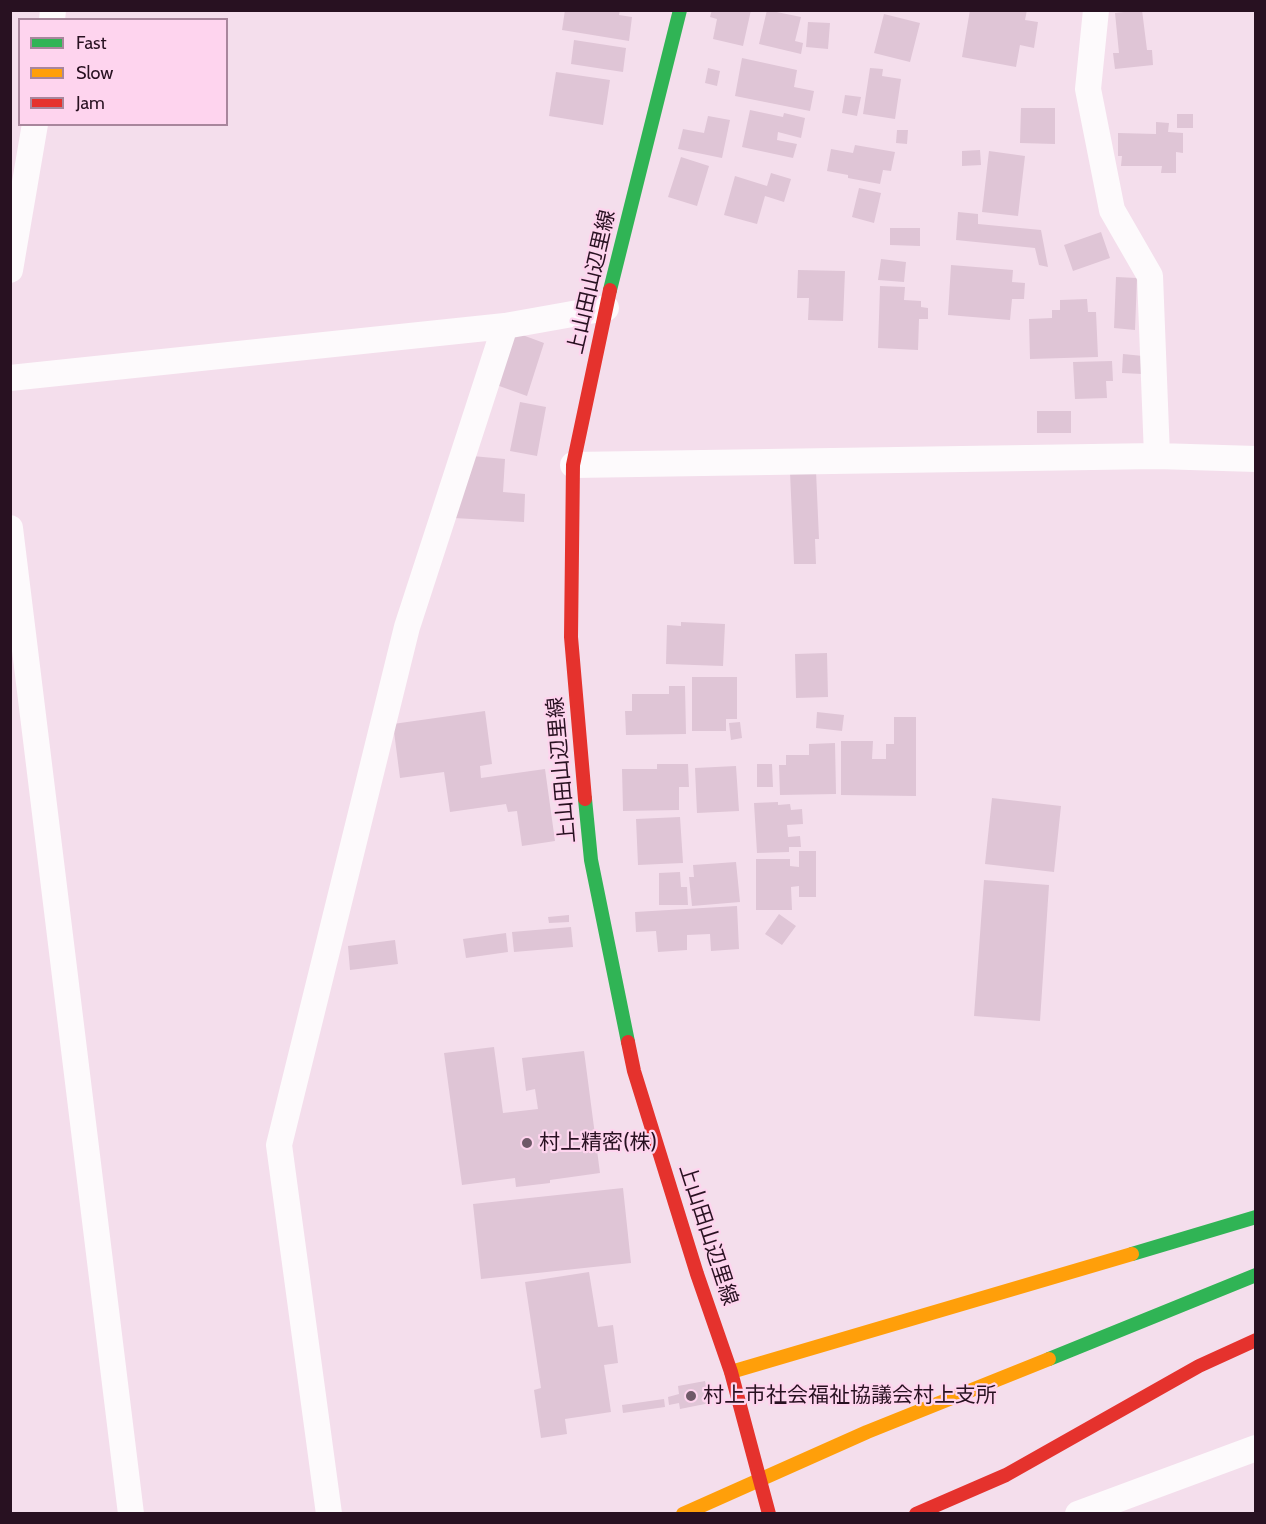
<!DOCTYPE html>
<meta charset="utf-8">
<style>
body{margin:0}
#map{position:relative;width:1266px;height:1524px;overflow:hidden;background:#f4deec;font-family:Cabin,sans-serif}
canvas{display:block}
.frame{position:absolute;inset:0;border:12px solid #281121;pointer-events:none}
.legend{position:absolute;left:18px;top:18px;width:210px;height:108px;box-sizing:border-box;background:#fed4ee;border:2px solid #a8869c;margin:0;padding:8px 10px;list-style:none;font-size:18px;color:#281121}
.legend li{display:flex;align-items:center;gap:12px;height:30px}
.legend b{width:30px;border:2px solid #a8869c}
</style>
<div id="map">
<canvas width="1266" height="1524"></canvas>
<div class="frame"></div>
<ul class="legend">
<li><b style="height:8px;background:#30b455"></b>Fast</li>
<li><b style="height:8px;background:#ff9f0a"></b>Slow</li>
<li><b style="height:8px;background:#e5322d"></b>Jam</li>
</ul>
</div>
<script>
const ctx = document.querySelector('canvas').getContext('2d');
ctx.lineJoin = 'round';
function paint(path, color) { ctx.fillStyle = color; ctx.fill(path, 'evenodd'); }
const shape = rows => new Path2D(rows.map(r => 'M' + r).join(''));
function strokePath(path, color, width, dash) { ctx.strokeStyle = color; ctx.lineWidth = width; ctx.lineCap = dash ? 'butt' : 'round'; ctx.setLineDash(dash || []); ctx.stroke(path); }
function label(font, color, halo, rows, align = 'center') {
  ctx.font = font + ' Cabin,"Noto Sans JP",sans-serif'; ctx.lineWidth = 4.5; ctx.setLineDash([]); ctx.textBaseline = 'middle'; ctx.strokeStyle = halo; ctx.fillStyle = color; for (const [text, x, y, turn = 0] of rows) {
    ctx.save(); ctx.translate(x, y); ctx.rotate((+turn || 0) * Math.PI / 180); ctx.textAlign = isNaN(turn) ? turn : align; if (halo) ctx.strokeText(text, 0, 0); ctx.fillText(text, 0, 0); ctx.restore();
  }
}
const building = shape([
 [565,10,620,10,619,15,632,17,629,41,562,30],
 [712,10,751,10,743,46,713,39,717,19,710,17],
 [767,10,801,17,795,41,803,43,801,54,759,44],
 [970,10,1027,10,1025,20,1038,22,1034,48,1020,45,1016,67,962,57],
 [1142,10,1147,50,1152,50,1153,65,1115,69,1113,53,1119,53,1115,13],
 [884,14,920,23,910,62,874,53],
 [808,22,830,23,828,49,806,47],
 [574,40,626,48,623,72,571,64],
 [742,58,797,70,794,87,814,91,810,111,735,96],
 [708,68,720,71,717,86,705,83],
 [870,68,883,69,882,76,901,79,895,119,863,114],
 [556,72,610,80,603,125,549,116],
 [845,95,861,97,857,116,842,113],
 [1021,108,1055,108,1055,144,1020,143],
 [750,110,783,117,784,113,805,118,801,138,778,132,777,140,797,144,793,158,742,147],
 [1177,114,1193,114,1193,128,1177,128],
 [708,116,730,120,722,158,678,149,683,129,704,133],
 [1156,122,1169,123,1168,132,1183,133,1183,153,1176,152,1176,173,1161,173,1162,166,1121,166,1122,156,1118,156,1118,133,1156,134],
 [897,130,908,130,907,144,896,143],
 [855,145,895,152,891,171,883,170,880,184,848,178,848,175,827,171,831,149,853,153],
 [980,150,981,165,962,166,962,151],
 [989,151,1025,156,1018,216,982,212],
 [681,157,709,166,697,206,668,197],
 [771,173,791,179,784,202,765,196,757,224,724,215,735,176,767,186],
 [859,188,881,193,874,223,852,217],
 [958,212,978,214,978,224,1041,230,1048,267,1039,265,1035,248,956,240],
 [890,228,920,228,920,246,890,245],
 [1101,232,1110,258,1073,271,1064,245],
 [881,259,906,262,904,282,878,280],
 [951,265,1013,270,1012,282,1025,283,1024,299,1012,299,1010,320,948,315],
 [798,270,845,271,843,321,808,320,809,298,797,298],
 [1116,277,1137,278,1135,330,1114,328],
 [880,286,905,287,904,300,921,301,921,307,928,308,928,319,919,319,918,350,878,348],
 [1087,299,1088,312,1096,312,1098,357,1030,359,1029,319,1052,318,1052,310,1060,310,1060,300],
 [509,330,544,343,527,396,491,383],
 [1123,354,1143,356,1142,374,1122,373],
 [1112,361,1113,381,1106,381,1107,398,1075,399,1073,362],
 [520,402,546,407,537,456,510,451],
 [1037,411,1071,411,1071,433,1037,433],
 [472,456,505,459,503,492,525,494,524,522,454,518],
 [816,471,819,539,815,539,816,564,794,564,790,472],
 [681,622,725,624,723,666,666,664,667,625,681,626],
 [827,653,828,697,796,698,795,654],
 [692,677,737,677,737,719,726,719,726,731,692,731],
 [669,686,685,686,686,734,626,735,625,711,632,711,632,694,669,694],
 [485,711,492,764,480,766,481,778,545,769,555,841,522,846,517,811,508,812,506,804,450,812,444,772,400,778,393,724],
 [817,712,844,715,842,731,816,728],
 [894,717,916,717,916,796,841,795,841,741,873,741,872,759,886,759,886,744,894,744],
 [740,722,742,738,731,740,729,723],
 [835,743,836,794,780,795,779,765,786,765,786,755,809,755,809,744],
 [657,764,688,764,689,787,679,787,679,810,623,811,622,769,657,769],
 [757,764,772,764,773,787,757,787],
 [736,766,739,811,697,813,695,768],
 [992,798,1061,806,1054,872,985,864],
 [778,802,778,805,790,804,791,810,802,809,803,824,787,825,788,837,800,836,801,847,789,847,789,852,757,853,754,803],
 [680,817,683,863,638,865,636,819],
 [799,851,816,851,816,897,799,897,799,886,791,887,792,910,756,910,756,859,790,859,790,866,799,867],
 [736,862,740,902,692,906,689,877,694,877,693,865],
 [680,872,681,887,687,887,688,905,659,905,659,873],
 [984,880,1049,885,1040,1021,974,1016],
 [737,906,739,949,711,951,710,934,687,935,687,950,658,952,656,931,636,932,635,912],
 [779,914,796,926,782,945,765,934],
 [569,915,569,922,549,923,548,917],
 [571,927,573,947,514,952,512,932],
 [506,933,508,952,466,958,463,939],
 [395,940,398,964,350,970,348,946],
 [494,1047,503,1113,538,1109,535,1089,526,1091,522,1058,584,1051,600,1173,550,1180,550,1183,516,1187,515,1178,462,1185,444,1053],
 [623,1188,631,1263,481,1279,473,1204],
 [589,1272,598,1327,613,1325,618,1363,604,1365,611,1412,565,1419,567,1434,541,1438,534,1390,541,1388,525,1282],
 [705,1381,710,1403,680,1409,679,1403,669,1405,668,1397,679,1394,678,1386],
 [664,1399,665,1407,623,1413,622,1405]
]);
const street = shape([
 [52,20,53,10],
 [10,270,35,124],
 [10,378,505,326,606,308],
 [1157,456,1256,459],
 [573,465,1157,456,1150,276,1112,210,1088,89,1096,10],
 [10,528,131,1514],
 [329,1514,279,1145,407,627,505,326],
 [1078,1514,1256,1448]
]);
const fast = shape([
 [610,290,680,10],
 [585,799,591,860,628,1042],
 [1132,1254,1256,1217],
 [1049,1359,1256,1275]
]);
const slow = shape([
 [731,1372,1132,1254],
 [683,1514,867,1432,1049,1359]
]);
const jam = shape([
 [585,799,571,637,573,465,610,290],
 [628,1042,634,1071,697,1274,731,1372,769,1514],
 [916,1514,1006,1475,1199,1366,1256,1340]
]);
const markers = [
 [527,1143,6,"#6f5968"],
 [691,1396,6,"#6f5968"]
];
const streetNames = [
 ["上山田山辺里線",592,282,-77],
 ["上山田山辺里線",562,770,-95],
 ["上山田山辺里線",708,1235,72]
];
const poiNames = [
 ["村上精密(株)",539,1143],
 ["村上市社会福祉協議会村上支所",703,1396]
];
paint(building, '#dfc5d6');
strokePath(street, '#fdfafc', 26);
strokePath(fast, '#30b455', 14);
strokePath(slow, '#ff9f0a', 14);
strokePath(jam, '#e5322d', 14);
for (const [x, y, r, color] of markers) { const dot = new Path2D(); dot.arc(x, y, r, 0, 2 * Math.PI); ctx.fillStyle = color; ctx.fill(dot); strokePath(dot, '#fed4ee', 2); }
label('21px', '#281121', '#fed4ee', streetNames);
label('21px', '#281121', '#fed4ee', poiNames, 'left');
</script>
